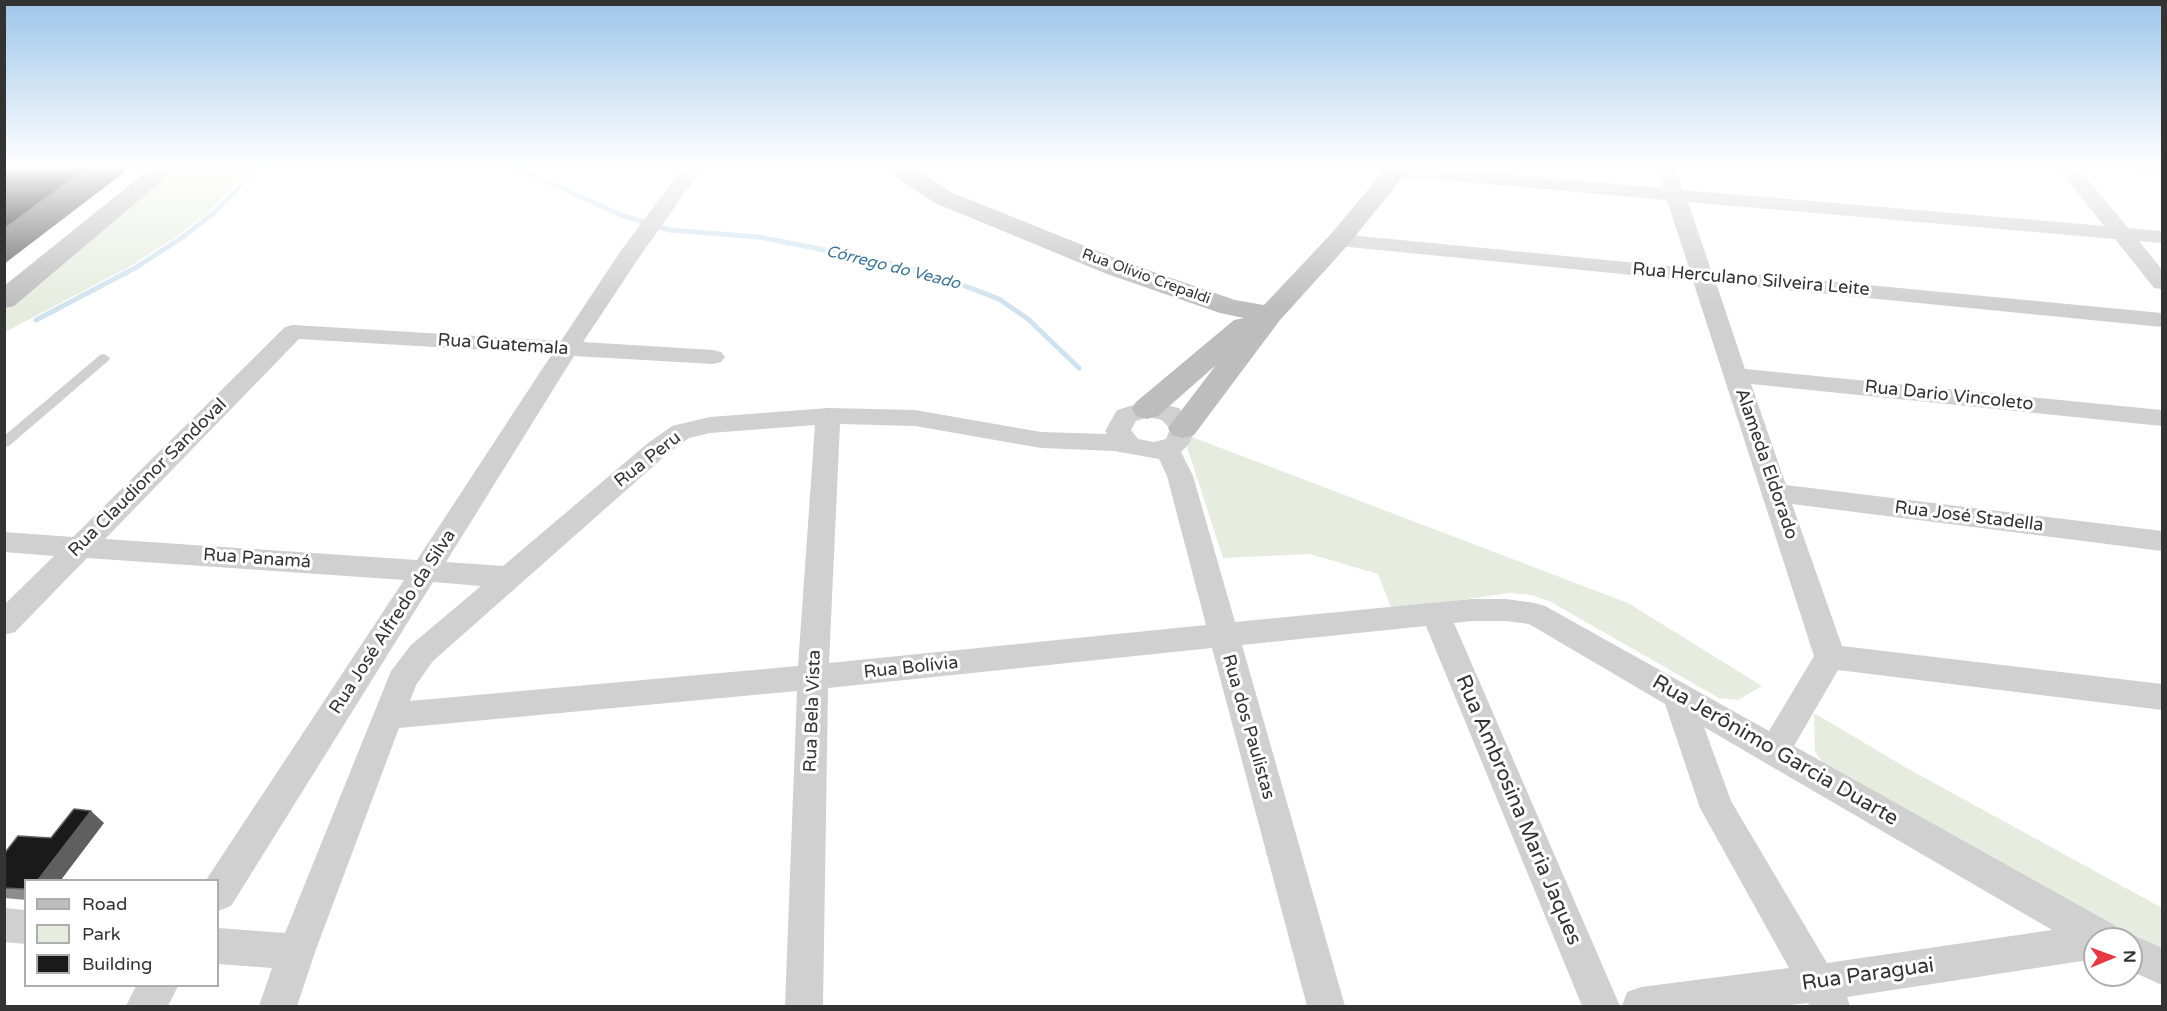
<!DOCTYPE html>
<meta charset="utf-8">
<style>
body{margin:0}
#map{position:relative;width:2167px;height:1011px;overflow:hidden;background:#fff;font-family:"Varela Round",sans-serif}
canvas{display:block}
.frame{position:absolute;inset:0;border:6px solid #333;pointer-events:none}
.legend{position:absolute;left:24px;top:879px;width:195px;height:108px;box-sizing:border-box;background:#fff;border:2px solid #adadad;margin:0;padding:8px 10px;list-style:none;font-size:18px;color:#333}
.legend li{display:flex;align-items:center;gap:12px;height:30px}
.legend b{width:30px;border:2px solid #adadad}
.north{position:absolute;left:2083px;top:927px;width:60px;height:60px;box-sizing:border-box;background:#fff;border:2px solid #adadad;border-radius:50%;rotate:89deg;font-size:16px;font-weight:700;line-height:24px;text-align:center;color:#333}
.north::after{content:'';display:block;margin:auto;width:21px;height:27px;background:#e63946;clip-path:polygon(50% 0,100% 100%,50% 72%,0 100%)}
</style>
<div id="map">
<canvas width="2167" height="1011"></canvas>
<div class="frame"></div>
<ul class="legend">
<li><b style="height:8px;background:#bdbdbd"></b>Road</li>
<li><b style="height:16px;background:#e6ecdf"></b>Park</li>
<li><b style="height:16px;background:#1a1a1a"></b>Building</li>
</ul>
<div class="north">N</div>
</div>
<script>
const ctx = document.querySelector('canvas').getContext('2d');
ctx.lineJoin = 'round';
function paint(path, color) { ctx.fillStyle = color; ctx.fill(path, 'evenodd'); }
const shape = rows => new Path2D(rows.map(r => 'M' + r).join(''));
function strokePath(path, color, width, dash) { ctx.strokeStyle = color; ctx.lineWidth = width; ctx.lineCap = dash ? 'butt' : 'round'; ctx.setLineDash(dash || []); ctx.stroke(path); }
function label(font, color, halo, rows, align = 'center') {
  ctx.font = font + ' "Varela Round",sans-serif'; ctx.lineWidth = 6; ctx.setLineDash([]); ctx.textBaseline = 'middle'; ctx.strokeStyle = halo; ctx.fillStyle = color; for (const [text, x, y, turn = 0] of rows) {
    ctx.save(); ctx.translate(x, y); ctx.rotate((+turn || 0) * Math.PI / 180); ctx.textAlign = isNaN(turn) ? turn : align; if (halo) ctx.strokeText(text, 0, 0); ctx.fillText(text, 0, 0); ctx.restore();
  }
}
const green = shape([
 [173,167,252,167,209,211,176,237,129,267,5,332,4,309],
 [1192,437,1628,603,1762,686,1738,700,1719,698,1551,602,1532,595,1509,593,1392,610,1378,574,1310,554,1223,558,1187,447],
 [1814,713,1905,767,2162,908,2162,951,2075,907,1825,765,1815,752]
]);
const stream = shape([
 [514,167,621,215,669,230,759,237,880,261,947,279,999,299,1028,319,1079,368],
 [36,320,135,268,183,237,216,211,259,167]
]);
const lane = shape([
 [104,354,110,358,108,361,9,446,4,447,4,436,100,355,104,354]
]);
const street = shape([
 [683,167,703,167,638,259,583,342,713,350,721,352,725,357,721,362,713,364,574,356,446,562,503,566,648,443,672,426,710,417,828,408,915,410,1041,432,1107,434,1105,431,1117,410,1147,401,1179,408,1196,428,1189,444,1181,452,1193,476,1235,622,1472,599,1506,599,1535,603,1545,606,1769,731,1814,656,1693,281,1339,246,1332,244,1329,240,1332,236,1339,234,1689,268,1667,200,1396,176,1380,171,1378,167,1425,167,1663,188,1656,167,1675,167,1683,190,2104,226,2057,167,2077,167,2128,228,2162,231,2162,243,2139,241,2162,270,2162,289,2154,288,2115,239,1688,202,1711,270,2162,313,2162,327,1716,283,1745,369,2162,410,2162,426,1751,384,1786,485,2162,531,2162,551,1792,504,1842,646,2162,684,2162,710,1838,670,1794,746,2116,926,2121,938,2131,934,2162,948,2162,985,2131,971,2131,939,2095,939,2095,959,1847,997,1850,1006,1810,1006,1808,1003,1782,1006,1622,1006,1627,992,1641,987,1789,968,1700,808,1665,704,1529,624,1506,621,1472,621,1454,623,1620,1006,1582,1006,1426,626,1242,645,1345,1006,1307,1006,1212,648,828,688,823,1006,785,1006,797,691,399,728,315,952,297,1006,259,1006,272,968,218,964,218,928,285,933,391,671,411,645,481,586,433,582,231,906,218,911,218,880,206,880,404,580,87,558,15,632,4,635,4,605,54,556,4,552,4,532,73,537,285,327,293,325,561,341,620,252,683,167],
 [299,339,552,354,417,560,105,539,299,339],
 [1148,417,1162,420,1170,429,1166,439,1154,442,1138,439,1131,430,1136,421,1148,417],
 [840,424,915,426,1041,448,1114,451,1159,459,1167,476,1206,625,829,663,840,424],
 [815,425,798,666,410,701,416,685,433,661,666,455,689,438,710,433,815,425],
 [1704,727,1762,761,2052,930,1827,963,1731,801,1704,727],
 [2133,167,2162,167,2162,174,2143,173,2136,171,2133,167],
 [4,908,26,910,26,944,4,942,4,908],
 [136,986,178,986,168,1006,126,1006,136,986]
]);
const secondary = shape([
 [152,167,178,167,14,306,4,308,4,286,152,167],
 [884,167,912,167,953,193,1125,262,1235,300,1264,305,1330,235,1387,167,1411,167,1348,245,1280,320,1194,435,1183,438,1172,435,1168,428,1216,365,1158,416,1147,419,1136,416,1132,409,1136,402,1234,320,1244,318,1220,313,1107,274,935,203,888,172,884,167]
]);
const wall = shape([
 [104,823,26,880,26,900,4,898,4,854]
]);
const shadedWall = shape([
 [88,167,129,167,122,174,4,264,4,229],
 [91,811,104,823,61,880,38,880]
]);
const building = shape([
 [4,167,88,167,4,229,4,167],
 [74,809,91,811,38,880,26,880,26,889,4,888,4,854,18,836,51,838,74,809]
]);
const farStreetnames = [
 ["Rua Olívio Crepaldi",1146,277,20]
];
const farWaternames = [
 ["Córrego do Veado",893,268,14]
];
const streetNames = [
 ["Rua Herculano Silveira Leite",1751,280,5],
 ["Rua Guatemala",503,345,4],
 ["Rua Dario Vincoleto",1949,396,6],
 ["Rua Peru",648,460,-38],
 ["Alameda Eldorado",1766,464,71],
 ["Rua Claudionor Sandoval",148,478,-45],
 ["Rua José Stadella",1969,517,7],
 ["Rua Panamá",257,559,4],
 ["Rua José Alfredo da Silva",393,622,-57],
 ["Rua Bolívia",911,668,-6],
 ["Rua Bela Vista",813,711,-88],
 ["Rua dos Paulistas",1248,727,74]
];
const nearStreetnames = [
 ["Rua Jerônimo Garcia Duarte",1775,751,30],
 ["Rua Ambrosina Maria Jaques",1518,810,67],
 ["Rua Paraguai",1868,975,-8]
];
paint(green, '#e6ecdf');
strokePath(stream, '#cfe2ee', 5);
paint(lane, '#d0d0d0');
paint(street, '#d0d0d0');
paint(secondary, '#bdbdbd');
paint(wall, '#8c8c8c');
paint(shadedWall, '#5f5f5f');
paint(building, '#1a1a1a');
strokePath(building, '#5f5f5f', 1.5);
const sky = ctx.createLinearGradient(0, 0, 0, 308);
sky.addColorStop(0, '#9ec6ea');
sky.addColorStop(0.54, '#fff');
sky.addColorStop(1, '#ffffff00');
ctx.fillStyle = sky;
ctx.fillRect(0, 0, 2167, 308);
label('15px', '#333', '#fff', farStreetnames);
label('italic 16px', '#3f7597', '#fff', farWaternames);
label('18px', '#333', '#fff', streetNames);
label('21px', '#333', '#fff', nearStreetnames);
</script>
